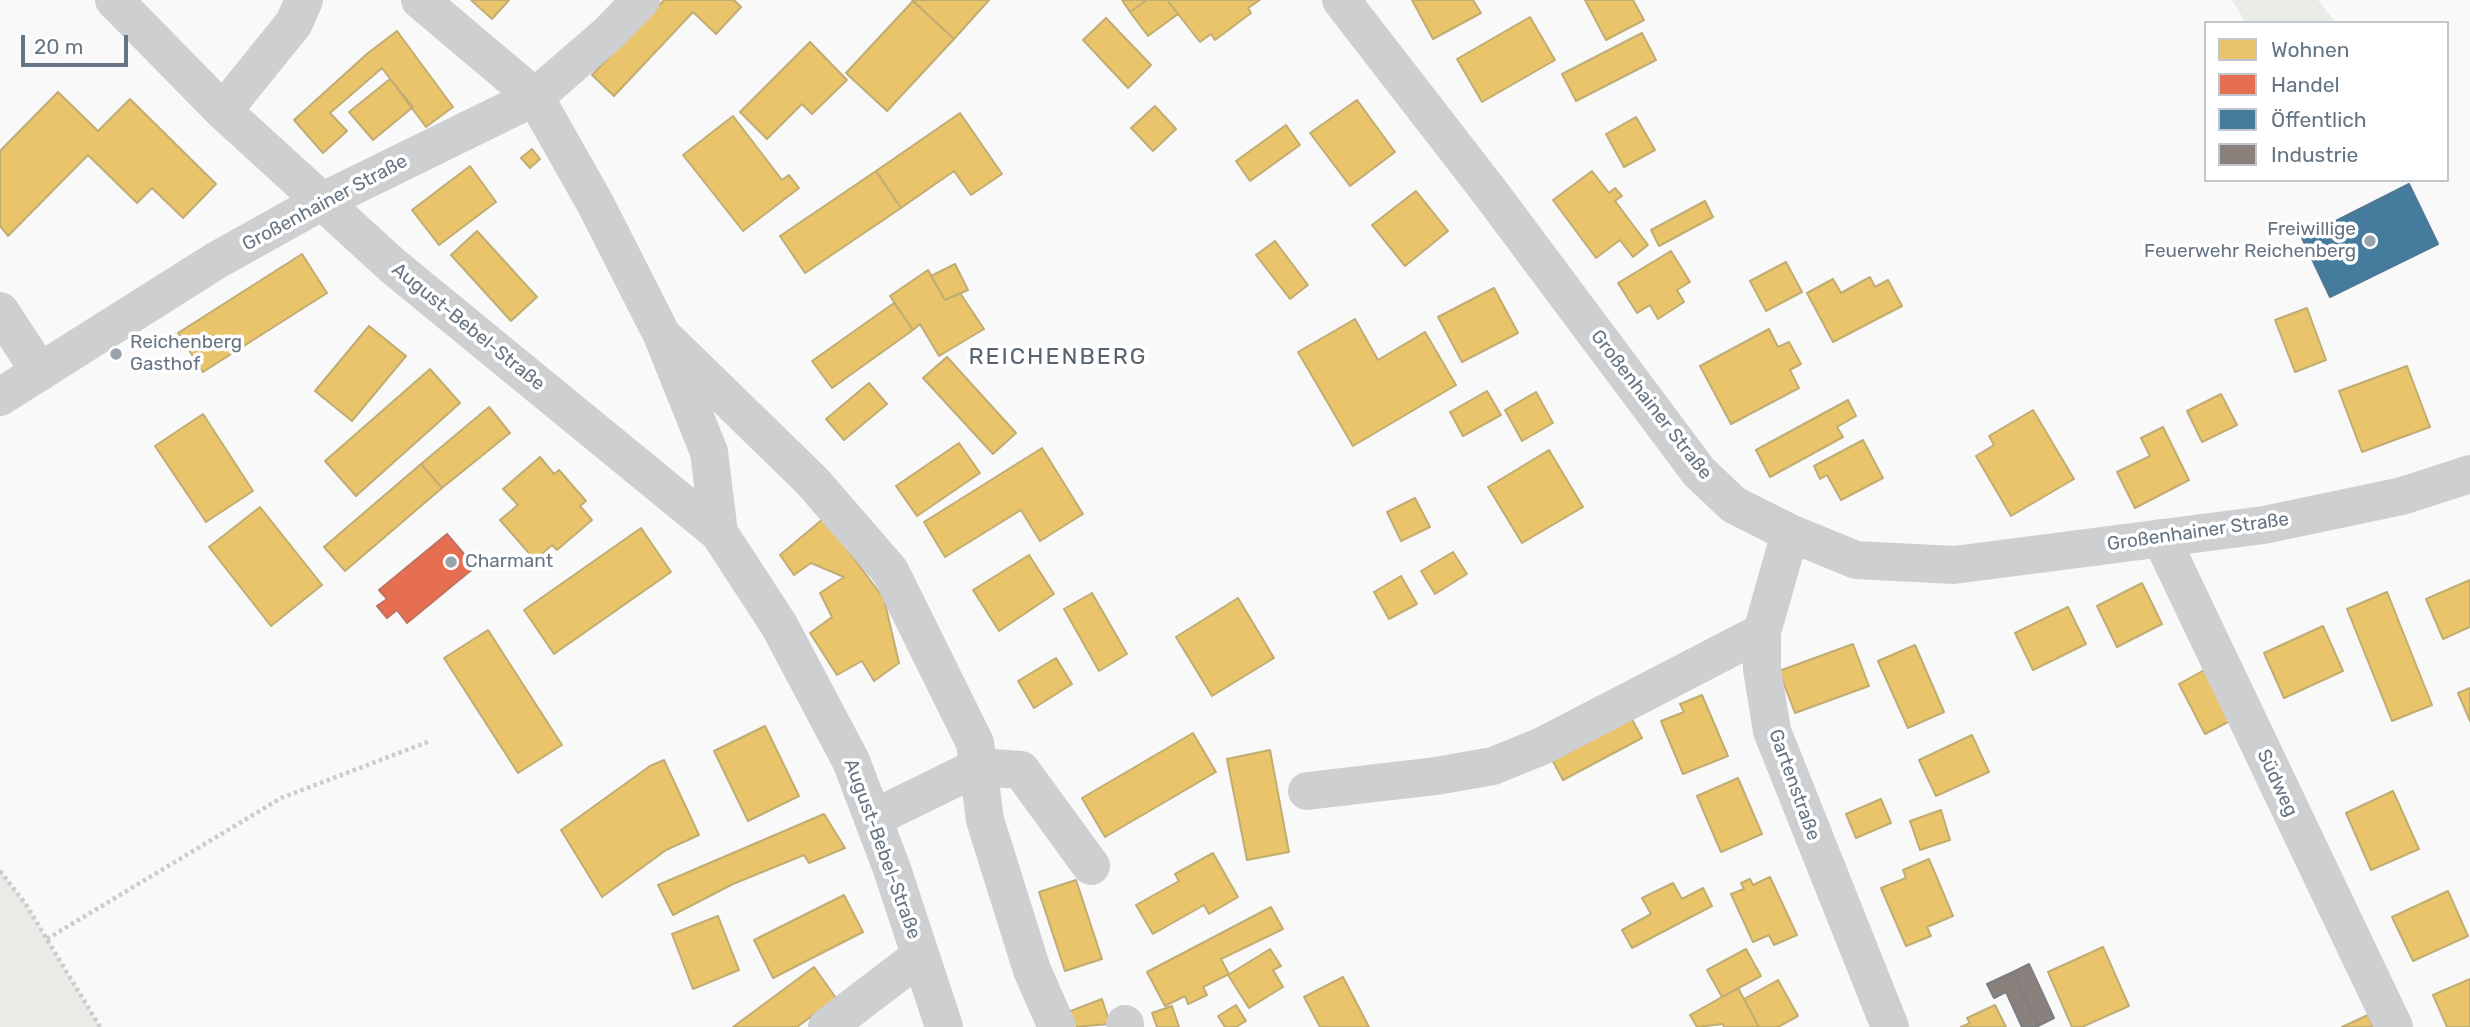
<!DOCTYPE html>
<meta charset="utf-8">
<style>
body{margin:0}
#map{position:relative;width:2470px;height:1027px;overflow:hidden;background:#f9f9f9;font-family:Rubik,sans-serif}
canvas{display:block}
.legend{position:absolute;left:2204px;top:21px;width:245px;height:161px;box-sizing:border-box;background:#fff;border:2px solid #c1c8cd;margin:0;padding:9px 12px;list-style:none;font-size:21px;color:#657583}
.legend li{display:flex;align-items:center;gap:14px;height:35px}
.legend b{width:35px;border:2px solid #c1c8cd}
.scale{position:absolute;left:21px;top:35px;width:107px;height:32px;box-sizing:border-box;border:4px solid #657583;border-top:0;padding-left:9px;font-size:21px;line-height:24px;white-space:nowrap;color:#657583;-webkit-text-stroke:5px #fff;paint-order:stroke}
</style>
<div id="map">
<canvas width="2470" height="1027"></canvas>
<ul class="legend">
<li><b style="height:19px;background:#e9c46a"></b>Wohnen</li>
<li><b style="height:19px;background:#e76f51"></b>Handel</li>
<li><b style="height:19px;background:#457b9d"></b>Öffentlich</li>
<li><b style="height:19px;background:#8a817c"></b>Industrie</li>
</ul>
<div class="scale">20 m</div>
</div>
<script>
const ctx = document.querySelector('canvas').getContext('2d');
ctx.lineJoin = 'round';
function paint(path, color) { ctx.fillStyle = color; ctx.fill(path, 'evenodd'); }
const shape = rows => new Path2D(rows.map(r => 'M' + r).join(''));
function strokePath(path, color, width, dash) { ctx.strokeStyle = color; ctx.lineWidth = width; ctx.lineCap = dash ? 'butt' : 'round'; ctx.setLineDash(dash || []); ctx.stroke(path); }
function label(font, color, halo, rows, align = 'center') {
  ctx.font = font + ' Rubik,sans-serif'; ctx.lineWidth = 7; ctx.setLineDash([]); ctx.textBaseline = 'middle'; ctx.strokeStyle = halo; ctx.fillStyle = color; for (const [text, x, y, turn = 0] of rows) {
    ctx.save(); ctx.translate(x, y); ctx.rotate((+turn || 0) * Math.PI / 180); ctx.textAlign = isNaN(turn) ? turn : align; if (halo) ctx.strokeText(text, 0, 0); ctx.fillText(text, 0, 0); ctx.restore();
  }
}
const green = shape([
 [2232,0,2318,0,2336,23,2246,23],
 [0,871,25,903,100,1027,0,1027]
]);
const homes = shape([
 [471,0,509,0,492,19,471,0],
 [664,0,734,0,741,7,716,34,693,12,614,96,592,75,664,0],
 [912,0,989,0,954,39,912,0],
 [1122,0,1147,0,1130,12,1122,0],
 [1147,0,1167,0,1178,14,1148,36,1130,12,1147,0],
 [1167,0,1260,0,1248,8,1251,13,1215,40,1211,34,1200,42,1167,0],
 [1412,0,1473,0,1481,13,1433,39,1412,0],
 [1585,0,1633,0,1644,20,1606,40,1585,0],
 [913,1,954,39,887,111,846,73,913,1],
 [1530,17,1555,60,1482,102,1457,59,1530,17],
 [1106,18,1151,65,1128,88,1083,40,1106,18],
 [397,31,453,107,426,127,382,68,330,113,347,131,323,153,294,120,368,53,397,31],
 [1642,33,1656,60,1576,101,1562,74,1642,33],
 [810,42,847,80,812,114,802,104,767,139,740,112,810,42],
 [390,79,413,107,373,140,349,112,390,79],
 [58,92,98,131,130,99,216,184,183,218,152,188,137,203,88,155,8,236,0,226,0,151,58,92],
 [1357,100,1395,152,1350,186,1310,133,1357,100],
 [1155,106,1176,129,1153,151,1131,128,1155,106],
 [960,113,1002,174,971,195,954,171,901,208,876,171,960,113],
 [733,116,782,180,789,175,799,188,743,231,683,155,733,116],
 [1636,117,1655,150,1624,167,1606,134,1636,117],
 [1286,125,1300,145,1250,181,1236,161,1286,125],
 [532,149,540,159,530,168,521,158,532,149],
 [470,166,496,202,439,245,412,210,470,166],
 [876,171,901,208,805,273,780,236,876,171],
 [1592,171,1609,193,1615,188,1622,196,1615,201,1648,245,1633,257,1620,240,1596,258,1553,200,1592,171],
 [1416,191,1448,231,1405,266,1372,225,1416,191],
 [1705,201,1713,217,1659,246,1651,230,1705,201],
 [477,231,537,297,511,321,451,255,477,231],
 [1275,241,1308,285,1290,299,1256,255,1275,241],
 [1671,251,1690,282,1677,290,1684,302,1658,319,1650,305,1637,313,1618,283,1671,251],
 [302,254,327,293,203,372,178,333,302,254],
 [1786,262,1802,292,1766,311,1750,281,1786,262],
 [955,264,968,290,945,300,931,276,955,264],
 [928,270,945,300,960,293,984,329,939,356,920,324,913,330,890,296,928,270],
 [1870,277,1875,287,1888,280,1902,306,1833,342,1807,293,1833,279,1841,293,1870,277],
 [1494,288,1518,333,1462,362,1438,317,1494,288],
 [894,303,913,330,832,388,812,361,894,303],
 [2307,308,2326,360,2295,372,2275,320,2307,308],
 [1355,319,1378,360,1425,332,1456,385,1353,446,1298,352,1355,319],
 [369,326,406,356,352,421,315,391,369,326],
 [1769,329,1778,347,1789,342,1801,364,1790,370,1799,388,1731,424,1700,366,1769,329],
 [947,357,1016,433,993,454,923,378,947,357],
 [2407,366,2430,427,2362,452,2339,391,2407,366],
 [430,369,460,403,356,496,325,461,430,369],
 [869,383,887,404,844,440,826,419,869,383],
 [1487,391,1501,415,1463,436,1450,412,1487,391],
 [1536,392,1553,423,1522,441,1505,410,1536,392],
 [2221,394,2237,425,2202,442,2187,411,2221,394],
 [1848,400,1856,416,1837,427,1843,437,1770,477,1756,450,1848,400],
 [489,407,510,433,442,488,421,464,489,407],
 [2033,410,2074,479,2011,516,1976,456,1994,445,1989,436,2033,410],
 [203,414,253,491,206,522,155,446,203,414],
 [2163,427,2189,480,2135,508,2117,472,2150,456,2141,438,2163,427],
 [1863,440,1883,478,1841,500,1827,475,1820,479,1814,466,1863,440],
 [959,443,980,473,917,516,896,486,959,443],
 [1042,448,1083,514,1040,541,1021,510,945,557,924,522,1042,448],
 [1549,450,1583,507,1522,543,1488,487,1549,450],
 [540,457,554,474,559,470,586,501,580,506,592,520,557,550,552,545,535,560,500,520,518,505,503,489,540,457],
 [421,464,442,488,345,571,324,547,421,464],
 [1415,498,1430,527,1401,541,1387,512,1415,498],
 [260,507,322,585,271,626,209,547,260,507],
 [824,518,884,599,899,663,874,681,862,661,837,675,810,633,832,617,820,593,844,577,811,563,794,575,780,555,824,518],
 [641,528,671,572,554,654,524,610,641,528],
 [1453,552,1467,574,1435,594,1421,571,1453,552],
 [1029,555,1054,594,999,631,973,590,1029,555],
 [1401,576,1417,604,1389,619,1374,592,1401,576],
 [2470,580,2470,627,2443,639,2426,599,2470,580],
 [2142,583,2162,624,2117,647,2097,606,2142,583],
 [2387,592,2432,705,2392,721,2347,609,2387,592],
 [1092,593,1127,654,1099,671,1064,609,1092,593],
 [1238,598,1274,658,1212,696,1176,637,1238,598],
 [2068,607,2086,644,2033,670,2015,633,2068,607],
 [2323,626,2343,671,2284,698,2264,653,2323,626],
 [488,630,562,745,518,773,444,658,488,630],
 [1853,644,1869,686,1795,713,1779,671,1853,644],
 [1915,645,1944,712,1908,728,1878,661,1915,645],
 [1056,658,1072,684,1034,708,1018,681,1056,658],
 [2206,669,2232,720,2205,734,2179,684,2206,669],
 [2470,688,2470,721,2458,693,2470,688],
 [1702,695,1728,756,1683,774,1661,721,1684,712,1680,704,1702,695],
 [1628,712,1642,738,1563,780,1549,754,1628,712],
 [765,726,799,796,748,821,714,751,765,726],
 [1193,733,1216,772,1105,837,1082,798,1193,733],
 [1972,735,1989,772,1936,796,1919,760,1972,735],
 [1270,750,1289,852,1247,860,1227,759,1270,750],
 [664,760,699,835,666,850,602,897,561,830,650,766,664,760],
 [1738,778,1762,834,1721,852,1697,796,1738,778],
 [2393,791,2419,849,2371,870,2346,813,2393,791],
 [1881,799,1891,823,1856,838,1846,814,1881,799],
 [1941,810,1950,840,1920,850,1910,821,1941,810],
 [824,814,845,848,809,863,804,855,733,884,673,915,658,885,824,814],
 [1213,853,1238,897,1209,914,1204,905,1153,934,1136,905,1179,881,1175,874,1213,853],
 [1929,859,1953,916,1927,927,1931,936,1906,946,1881,888,1906,878,1903,870,1929,859],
 [1770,877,1797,935,1774,945,1769,935,1753,942,1731,894,1744,889,1741,883,1750,879,1753,885,1770,877],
 [1076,880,1102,959,1065,971,1039,892,1076,880],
 [1673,883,1682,899,1703,888,1712,906,1632,948,1622,930,1651,914,1642,898,1673,883],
 [2448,891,2468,936,2413,961,2392,917,2448,891],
 [844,895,863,932,773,978,754,940,844,895],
 [1271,907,1283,929,1221,959,1229,974,1203,987,1207,995,1188,1004,1185,996,1165,1006,1147,972,1271,907],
 [718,916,739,970,693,989,672,934,718,916],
 [2103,947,2129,1006,2082,1027,2072,1027,2048,972,2103,947],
 [1270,949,1281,966,1273,970,1283,987,1249,1008,1228,975,1270,949],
 [1746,949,1761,976,1722,997,1707,970,1746,949],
 [814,967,836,998,797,1027,733,1027,814,967],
 [1343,977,1369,1027,1320,1027,1304,997,1343,977],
 [2470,979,2470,1027,2447,1027,2433,995,2470,979],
 [1778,980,1798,1016,1778,1027,1759,1027,1744,999,1778,980],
 [1738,988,1759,1027,1724,1027,1723,1024,1697,1027,1690,1015,1738,988],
 [1102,999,1110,1024,1073,1027,1068,1012,1102,999],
 [1236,1005,1246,1021,1236,1027,1225,1027,1218,1016,1236,1005],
 [1995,1005,2006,1027,1961,1027,1970,1023,1967,1018,1995,1005],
 [1172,1006,1179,1027,1157,1027,1152,1013,1172,1006],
 [2368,1015,2373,1027,2342,1027,2368,1015]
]);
const shops = shape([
 [447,534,475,567,407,623,397,610,387,618,377,606,387,599,379,590,447,534]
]);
const public = shape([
 [2409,184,2438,244,2330,297,2302,238,2409,184]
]);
const industry = shape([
 [2029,964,2054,1018,2038,1026,2013,972,2029,964],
 [2013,972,2038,1026,2035,1027,2022,1027,2006,992,1994,998,1987,984,2013,972]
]);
const path = shape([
 [0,871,25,903,100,1027],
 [47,939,281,798,430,741]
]);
const minor = shape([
 [114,0,223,111,393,266,719,533,779,625,851,761,892,869,944,1027],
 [420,0,535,97,595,203,662,335,709,452,719,533],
 [1341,0,1489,191,1699,472,1734,505,1790,533,1856,560,1954,565,2264,525,2402,496,2470,474],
 [223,111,294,23,304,0],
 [0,311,40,372],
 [662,335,812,481,890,571,975,743,985,820,1032,970,1057,1027],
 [0,397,217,260,321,202,535,97,609,33,641,0],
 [1790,533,1762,632,1762,669,1772,731,1890,1027],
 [2161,538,2394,1027],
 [978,767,1021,770,1091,866],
 [1307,791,1436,776,1493,766,1542,746,1762,632],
 [874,818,978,767],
 [1125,1024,1125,1027],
 [827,1027,920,956]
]);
const markers = [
 [2370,241,7,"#99a3ac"],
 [116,354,7,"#99a3ac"],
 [451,562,7,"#99a3ac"]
];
const streetNames = [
 ["Großenhainer Straße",325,203,-28],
 ["August-Bebel-Straße",468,327,39],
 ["Großenhainer Straße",1651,405,52],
 ["Großenhainer Straße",2198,532,-8],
 ["Südweg",2277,783,65],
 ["Gartenstraße",1794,785,70],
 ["August-Bebel-Straße",882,849,70]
];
const poiNames = [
 ["Freiwillige",2356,230,"right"],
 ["Feuerwehr Reichenberg",2356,252,"right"],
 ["Reichenberg",130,343],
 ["Gasthof",130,365],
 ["Charmant",465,562]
];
const quarterNames = [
 ["REICHENBERG",1058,357]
];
paint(green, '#e8ebe6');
paint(homes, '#e9c46a');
strokePath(homes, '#c1ac72', 2);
paint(shops, '#e76f51');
strokePath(shops, '#c07160', 2);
paint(public, '#457b9d');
strokePath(public, '#4f7995', 2);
paint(industry, '#8a817c');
strokePath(industry, '#7f7d7e', 2);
strokePath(path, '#cbcccd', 4.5, [3.5, 3.5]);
strokePath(minor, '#cecfd0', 38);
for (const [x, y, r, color] of markers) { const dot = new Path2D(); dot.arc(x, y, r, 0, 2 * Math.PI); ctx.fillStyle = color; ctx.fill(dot); strokePath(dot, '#fff', 2.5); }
label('19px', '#657583', '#fff', streetNames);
label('19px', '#657583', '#fff', poiNames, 'left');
ctx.letterSpacing = '2px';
label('23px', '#57636e', '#fff', quarterNames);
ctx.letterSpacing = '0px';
</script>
